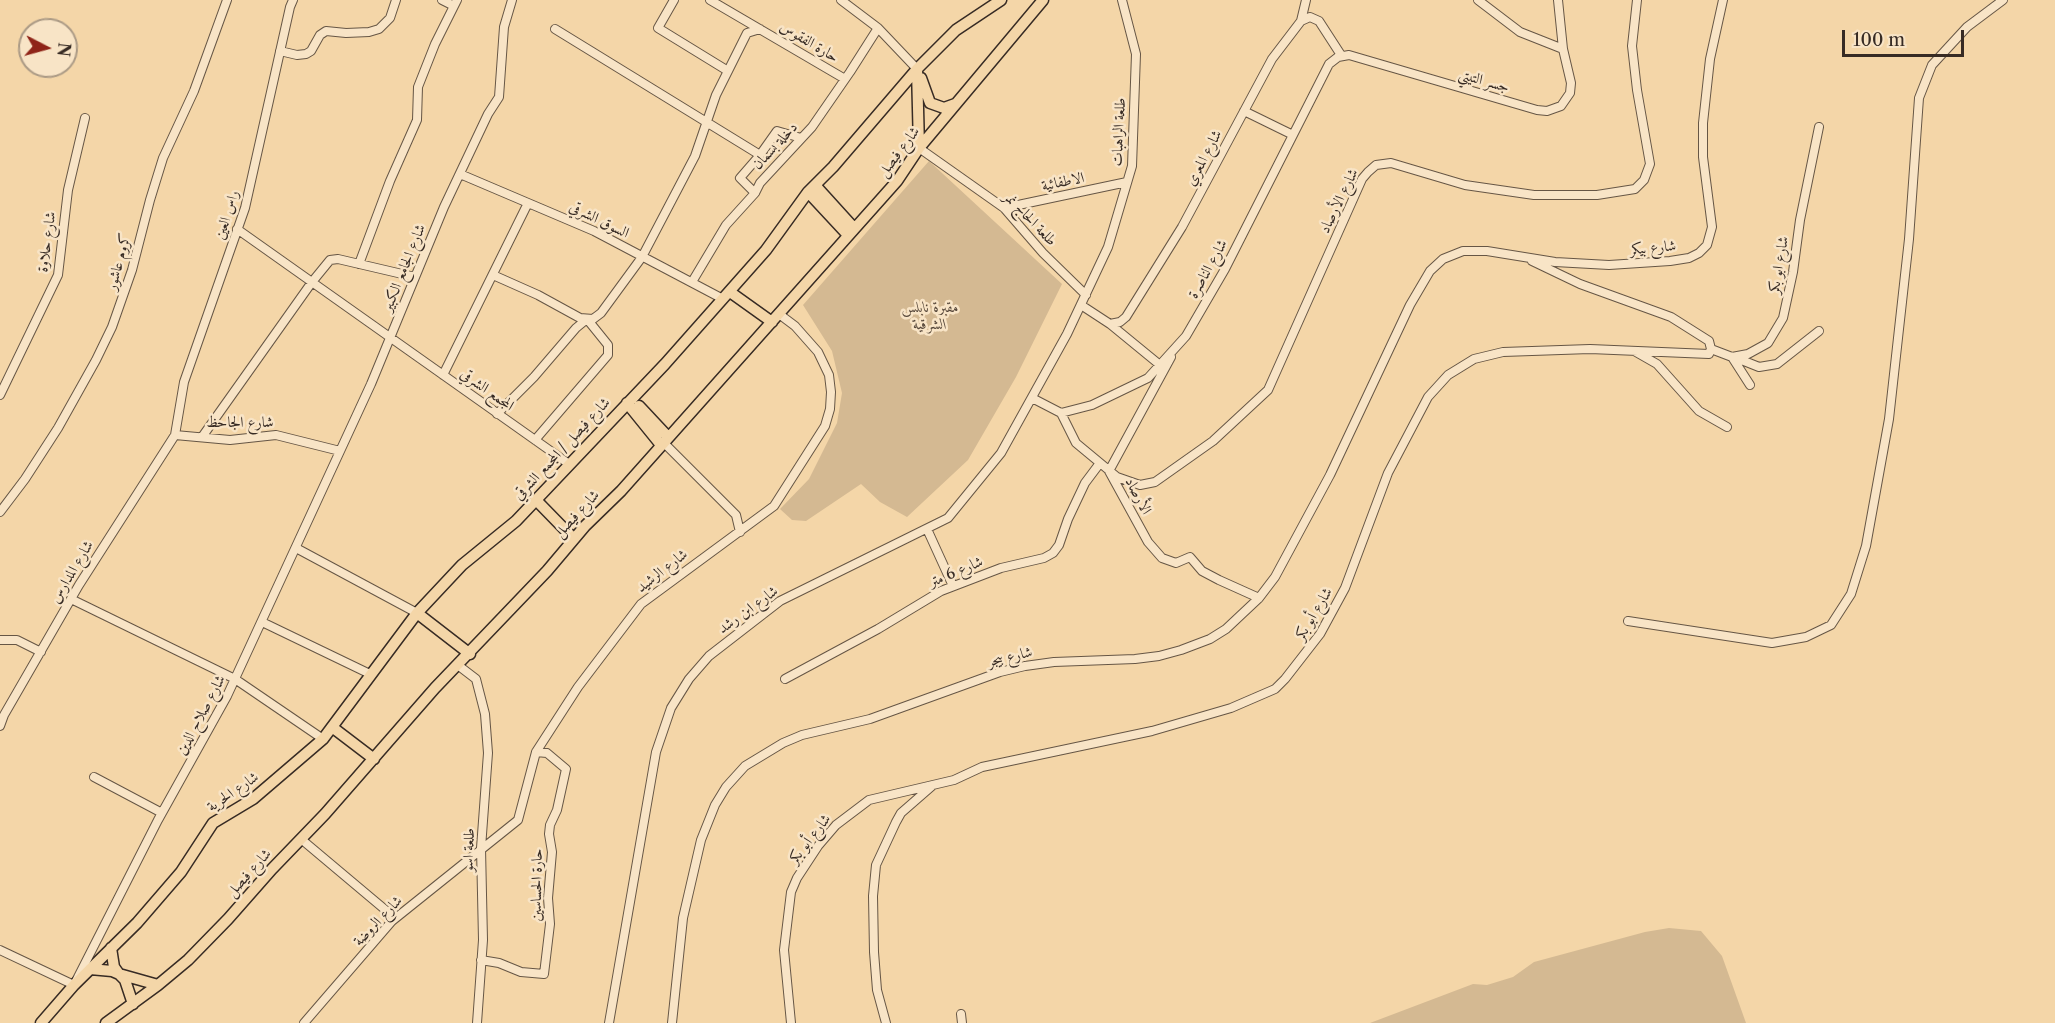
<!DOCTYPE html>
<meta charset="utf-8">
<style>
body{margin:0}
#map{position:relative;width:2055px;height:1023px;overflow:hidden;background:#f4d6a8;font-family:"Libre Caslon Text",serif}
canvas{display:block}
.north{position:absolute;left:18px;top:18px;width:60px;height:60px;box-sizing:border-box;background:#f8e4c6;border:2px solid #ab9a85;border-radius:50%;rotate:96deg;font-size:16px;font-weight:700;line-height:24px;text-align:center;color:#372b24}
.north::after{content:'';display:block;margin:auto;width:21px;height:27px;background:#8f2418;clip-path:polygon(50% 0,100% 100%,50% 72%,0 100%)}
.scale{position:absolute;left:1842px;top:30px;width:122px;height:27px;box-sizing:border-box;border:3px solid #372b24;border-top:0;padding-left:8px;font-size:18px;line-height:21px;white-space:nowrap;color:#372b24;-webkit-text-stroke:4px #f8e4c6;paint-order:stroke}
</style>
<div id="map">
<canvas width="2055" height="1023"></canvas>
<div class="north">N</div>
<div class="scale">100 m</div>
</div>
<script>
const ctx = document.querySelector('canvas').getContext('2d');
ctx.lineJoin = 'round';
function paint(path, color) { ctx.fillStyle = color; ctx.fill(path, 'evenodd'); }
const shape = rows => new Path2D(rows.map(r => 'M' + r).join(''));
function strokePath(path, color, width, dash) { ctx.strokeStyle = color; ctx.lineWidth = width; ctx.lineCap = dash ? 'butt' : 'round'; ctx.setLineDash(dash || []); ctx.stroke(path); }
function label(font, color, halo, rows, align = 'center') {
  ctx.font = font + ' "Libre Caslon Text",Amiri,serif'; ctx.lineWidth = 5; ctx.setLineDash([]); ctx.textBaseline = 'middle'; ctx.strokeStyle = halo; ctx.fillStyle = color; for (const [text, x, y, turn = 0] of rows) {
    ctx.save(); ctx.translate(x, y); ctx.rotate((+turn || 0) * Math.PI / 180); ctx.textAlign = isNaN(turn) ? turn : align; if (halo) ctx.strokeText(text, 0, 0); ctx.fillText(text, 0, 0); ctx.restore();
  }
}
const green = shape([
 [929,161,1062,284,1016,377,968,460,907,517,880,502,861,484,806,521,792,520,780,509,809,479,837,423,842,393,832,351,803,305],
 [1669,928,1701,931,1722,956,1746,1023,1370,1023,1473,984,1487,985,1513,977,1534,962,1645,932]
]);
const minor = shape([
 [442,0,454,6],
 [674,0,658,28,728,71],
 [710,0,845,79],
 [841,0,878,28,917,69],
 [1558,0,1563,49],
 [1301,21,1306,0],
 [555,29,760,155,777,131,801,138],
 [280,51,297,55,306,54,311,51,320,35,326,31,346,33,369,32,379,29,390,18,396,0],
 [1244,111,1293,135],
 [919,148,1004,208,1043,253,1086,295],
 [460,174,594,231,723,299],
 [755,193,740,178,760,155],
 [1004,208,1127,182],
 [237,229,569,464],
 [359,264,390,181,417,120,418,87,435,44,457,0],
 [493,275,538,295,580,318,593,319,601,313,642,257,695,156,716,95,747,33,760,29],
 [692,282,726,225,755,193,760,183,812,127,850,72,878,28],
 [1081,305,1110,324,1120,322,1126,317,1182,227,1272,59,1301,21,1310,17,1319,21,1341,55],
 [1110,324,1160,365],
 [1711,349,1732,357,1748,354,1768,343,1783,318,1793,272,1800,220,1819,127],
 [1636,352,1657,364,1699,411,1727,427],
 [1171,357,1109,471,1148,542,1162,558,1176,563,1190,557,1202,571,1219,580,1259,598],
 [1732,357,1750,385],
 [1734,357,1759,367,1777,364,1819,331],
 [443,375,528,203],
 [0,395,58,275,68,190,85,118],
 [1032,398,1061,413,1092,405,1148,378,1186,336,1225,269,1329,64,1338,57,1349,55,1537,110,1547,111,1561,106,1570,93,1571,83,1563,49,1520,32,1478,0],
 [1061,413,1076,443,1117,477,1140,485,1155,482,1213,441,1268,390,1362,179,1368,172,1376,165,1391,163,1465,185,1534,195,1597,195,1635,189,1644,180,1650,164,1637,90,1632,46,1637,0],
 [497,414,534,377,576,328,587,319,608,345,608,355,535,440],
 [175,435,230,440,276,435,340,451],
 [202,437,312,282,330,260,338,259,415,277],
 [663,442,736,515,740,532],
 [0,512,25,479,58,428,96,360,112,327,132,270,150,200,163,158,194,91,227,0],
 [927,529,953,586],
 [296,548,417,613],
 [71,599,235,679,323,739],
 [1628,621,1772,643,1806,637,1831,625,1851,594,1866,546,1889,419,1909,239,1919,98,1932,65,1967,27,2003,0],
 [262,622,370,674],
 [0,640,17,640,41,652],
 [459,666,476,679,485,714,488,753,481,848,483,940,477,1023],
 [785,679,878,629,941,591,1001,568,1044,558,1053,553,1059,545,1068,519,1085,483,1100,463],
 [0,726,4,715,79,585,175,435,184,382,245,208,290,7,293,0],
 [94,777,162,813],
 [301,839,395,918],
 [0,950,74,985,158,820,227,696,371,384,444,207,488,114,499,97,504,27,512,0],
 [481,960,499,963,521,972,544,974,550,924,548,898,552,852,549,834,550,825,557,810,566,769,547,753,536,752],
 [961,1014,962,1023],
 [304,1023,392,921,518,820,536,752,578,687,641,604,774,506,825,426,830,409,831,392,829,375,818,352,795,326,779,314],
 [609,1023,656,752,671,708,689,679,709,656,780,601,948,518,1001,453,1067,334,1108,247,1132,166,1136,54,1122,0],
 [672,1023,683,918,701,840,715,805,726,787,745,766,783,743,802,735,870,719,1000,672,1025,666,1054,662,1135,659,1159,656,1181,650,1210,639,1226,629,1259,598,1275,577,1330,475,1410,305,1430,271,1443,259,1463,251,1487,251,1555,262,1609,265,1670,261,1689,258,1699,253,1707,245,1712,227,1703,157,1703,123,1710,59,1723,0],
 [791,1023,784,950,791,892,797,878,818,846,836,825,869,800,954,780,982,767,1152,731,1231,708,1275,689,1285,679,1320,634,1345,588,1388,473,1428,397,1448,375,1474,359,1503,352,1590,349,1709,354,1711,349,1709,341,1671,317,1580,284,1532,261],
 [886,1023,877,990,874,952,873,896,876,865,896,822,901,813,932,786]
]);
const major = shape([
 [917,69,919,148],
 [921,78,930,103,944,108,955,104],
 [815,185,854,228],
 [808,192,848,235],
 [730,292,772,322],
 [627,403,661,445],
 [639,406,668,437],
 [536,500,574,539],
 [417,613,470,654],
 [332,727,374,759],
 [111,948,114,967,119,974,158,985],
 [90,969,112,971,119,974,125,980,133,1004],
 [41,1023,74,985,137,923,181,872,213,823,253,799,323,739,417,613,462,565,516,521,665,364,766,250,808,192,833,167,917,69,956,30,1001,0],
 [106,1023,158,985,188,960,228,919,272,869,325,814,435,688,547,571,585,526,621,491,897,181,919,148,1043,0]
]);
const streetNames = [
 ["حارة الفقوس",809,42,31],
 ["جسر التيتي",1484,81,16],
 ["طلعة الراهبات",1119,132,-87],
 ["دخلة بسمان",775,146,-47],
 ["شارع فيصل",899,152,-53],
 ["شارع المعري",1204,158,-62],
 ["الاطفائية",1063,182,-12],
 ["شارع الأرصاد",1339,201,-64],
 ["راس العين",227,215,-73],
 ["طلعة الحاج نمر",1030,219,46],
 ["السوق الشرقي",599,220,26],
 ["شارع حلاوة",47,242,-82],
 ["شارع بيكر",1653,248,-5],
 ["كروم عاشور",119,262,-75],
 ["شارع ابو بكر",1779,265,-80],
 ["شارع الجامع الكبير",404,268,-68],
 ["شارع الناصرة",1208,269,-61],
 ["المجمع الشرقي",487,390,35],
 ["شارع الجاحظ",240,423],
 ["شارع فيصل / المجمع الشرقي",562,449,-47],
 ["الأرصاد",1138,496,62],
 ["شارع فيصل",577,514,-47],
 ["شارع الرشيد",662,571,-38],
 ["شارع المدارس",72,572,-59],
 ["شارع 6 متر",956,572,-23],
 ["شارع ابن رشد",748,610,-36],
 ["شارع أبو بكر",1314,614,-59],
 ["شارع بيجر",1010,657,-13],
 ["شارع صلاح الدين",201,715,-62],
 ["شارع الحرية",233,792,-34],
 ["شارع أبو بكر",810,839,-52],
 ["طلعة اسو",469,850,-88],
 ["شارع فيصل",249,873,-48],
 ["حارة الحساسين",537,885,-89],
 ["شارع الروضة",378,921,-46]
];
const parkNames = [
 ["مقبرة نابلس",930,308],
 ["الشرقية",930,325]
];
paint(green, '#d4b992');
strokePath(minor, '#665645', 10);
strokePath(major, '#372b24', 13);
strokePath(minor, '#f8e4c6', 8);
strokePath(major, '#f4d6a8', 10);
label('15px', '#372b24', '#f8e4c6', streetNames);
label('italic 15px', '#56473a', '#f8e4c6', parkNames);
</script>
